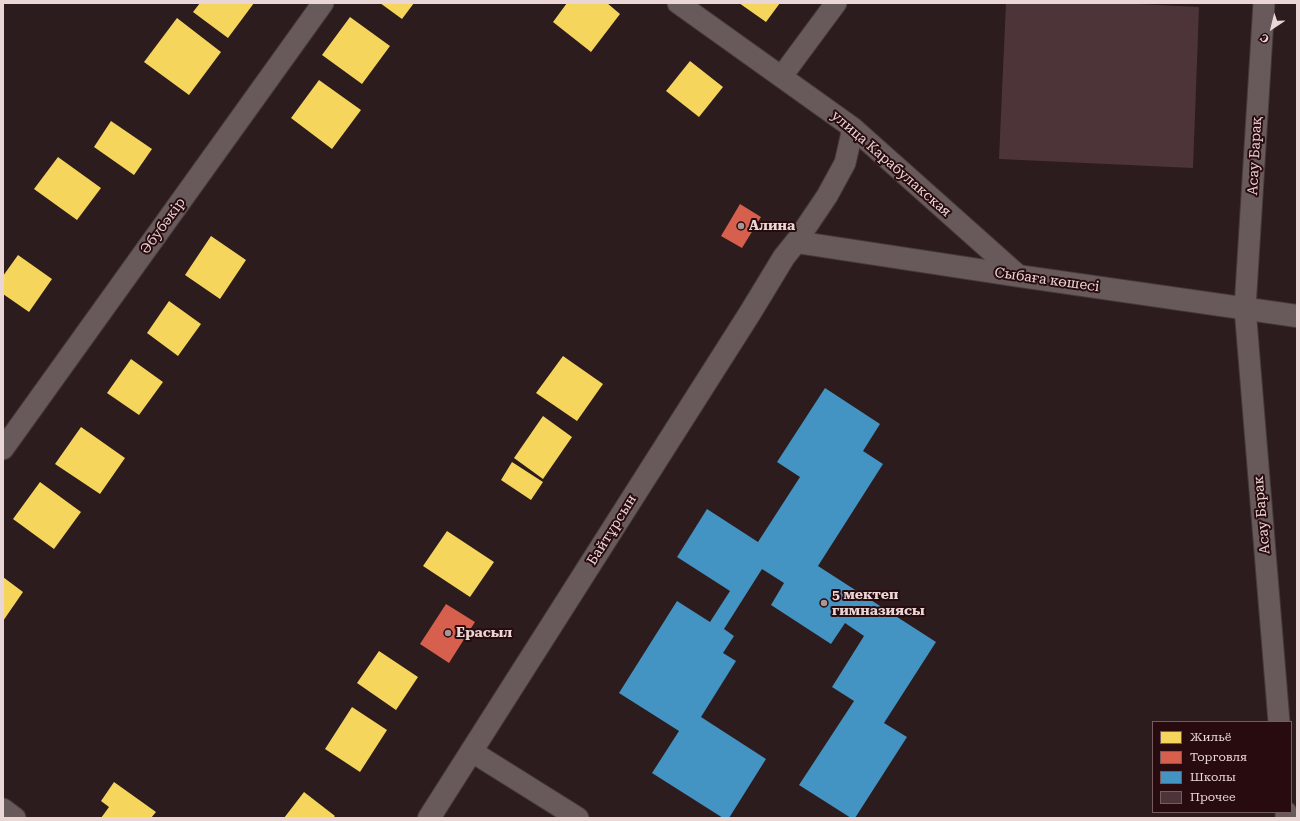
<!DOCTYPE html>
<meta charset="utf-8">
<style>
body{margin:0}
#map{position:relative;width:1300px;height:821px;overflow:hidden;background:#2c1c1d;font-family:"Roboto Serif",serif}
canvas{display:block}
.frame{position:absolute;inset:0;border:4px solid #ebd6d6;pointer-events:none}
.legend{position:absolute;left:1152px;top:721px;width:140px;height:92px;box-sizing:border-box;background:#280b0e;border:1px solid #765c5e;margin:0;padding:5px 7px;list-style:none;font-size:12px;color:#ebd6d6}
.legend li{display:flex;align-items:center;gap:8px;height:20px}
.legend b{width:20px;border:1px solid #765c5e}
.north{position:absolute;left:1252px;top:8px;width:40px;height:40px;-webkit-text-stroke:3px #280b0e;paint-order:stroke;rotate:215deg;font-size:11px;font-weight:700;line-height:16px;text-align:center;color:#ebd6d6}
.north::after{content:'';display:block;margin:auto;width:14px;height:18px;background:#ebd6d6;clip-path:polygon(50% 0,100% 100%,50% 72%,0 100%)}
</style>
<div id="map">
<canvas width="1300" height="821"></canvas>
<div class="frame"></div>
<ul class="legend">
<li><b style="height:11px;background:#f6d55c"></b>Жильё</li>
<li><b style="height:11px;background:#d6604d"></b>Торговля</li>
<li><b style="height:11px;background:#4393c3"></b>Школы</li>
<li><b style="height:11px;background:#4d3438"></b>Прочее</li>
</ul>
<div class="north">С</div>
</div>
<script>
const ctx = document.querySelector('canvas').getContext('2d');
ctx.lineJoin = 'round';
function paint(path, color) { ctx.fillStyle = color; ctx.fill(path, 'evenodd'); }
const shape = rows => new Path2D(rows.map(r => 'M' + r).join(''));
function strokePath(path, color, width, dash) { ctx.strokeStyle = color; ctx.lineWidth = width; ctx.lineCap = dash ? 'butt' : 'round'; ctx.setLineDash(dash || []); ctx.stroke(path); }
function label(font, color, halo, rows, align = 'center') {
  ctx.font = font + ' "Roboto Serif",serif'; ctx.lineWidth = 4; ctx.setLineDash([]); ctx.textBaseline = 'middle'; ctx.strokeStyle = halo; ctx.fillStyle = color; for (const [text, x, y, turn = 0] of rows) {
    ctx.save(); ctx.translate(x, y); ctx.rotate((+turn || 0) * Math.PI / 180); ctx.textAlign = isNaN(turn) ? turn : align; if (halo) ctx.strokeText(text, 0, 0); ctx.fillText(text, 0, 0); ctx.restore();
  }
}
const homes = shape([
 [200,3,254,3,228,38,193,12],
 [380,3,414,3,402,19],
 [567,3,607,3,620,14,591,52,553,22],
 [739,3,780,3,766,22],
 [350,17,390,46,362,84,322,55],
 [177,18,221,52,189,95,144,62],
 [690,61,723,87,699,117,666,91],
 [319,80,361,110,332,149,291,118],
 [111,121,152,149,134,175,94,147],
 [58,157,101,188,77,220,34,189],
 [211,236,246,260,220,299,185,275],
 [18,255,52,279,29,312,3,294,3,276],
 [169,301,201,324,178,356,147,333],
 [563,356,603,384,577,421,536,393],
 [131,359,163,382,139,415,107,393],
 [543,416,572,437,543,479,514,458],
 [81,427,125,458,100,494,55,464],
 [512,462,543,482,531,500,501,480],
 [40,482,81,512,54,549,13,519],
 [447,531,494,562,470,597,423,566],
 [3,577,23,592,3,621],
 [379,651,418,677,396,710,357,683],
 [352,707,387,730,360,772,325,749],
 [114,782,156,812,151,818,101,818,109,807,101,801],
 [304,792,335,816,333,818,284,818]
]);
const shops = shape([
 [740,204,761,217,742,248,721,236],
 [446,604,475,622,449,663,420,644]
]);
const schools = shape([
 [825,388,880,424,863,451,883,464,818,566,936,642,884,723,907,737,855,818,851,818,799,785,854,701,832,687,864,636,845,623,831,644,771,605,784,583,762,569,724,629,734,636,723,653,736,661,701,717,766,759,729,818,723,818,652,773,679,731,619,693,677,601,710,622,730,591,677,557,707,509,758,542,800,477,777,462]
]);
const building = shape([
 [1006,3,1118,3,1199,7,1193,168,999,159]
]);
const street = shape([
 [678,3,853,128,1019,276],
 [1264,3,1245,308,1279,722],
 [782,76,836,3],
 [796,242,827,196,845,163,853,128],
 [3,449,323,3],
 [471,751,578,818],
 [3,809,15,818],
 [1286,812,1286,818]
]);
const secondary = shape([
 [429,818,750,313,784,257,796,242,1019,276,1297,316]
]);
const markers = [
 [741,226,4,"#a89595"],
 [824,603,4,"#a89595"],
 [448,633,4,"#a89595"]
];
const streetNames = [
 ["Асау Барақ",1255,156,-87],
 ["улица Карабулакская",891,164,41],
 ["Әбубәкір",163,226,-54],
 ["Сыбаға көшесі",1047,280,8],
 ["Асау Барак",1262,515,-95],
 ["Байтұрсын",612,530,-58]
];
const poiNames = [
 ["Алина",749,226],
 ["5 мектеп",832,595],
 ["гимназиясы",832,611],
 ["Ерасыл",456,633]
];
paint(homes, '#f6d55c');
paint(shops, '#d6604d');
paint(schools, '#4393c3');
paint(building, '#4d3438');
strokePath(street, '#463939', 23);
strokePath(secondary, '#463939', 24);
strokePath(street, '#685a5a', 21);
strokePath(secondary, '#685a5a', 22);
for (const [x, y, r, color] of markers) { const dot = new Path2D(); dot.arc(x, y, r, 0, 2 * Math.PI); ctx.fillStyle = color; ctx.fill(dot); strokePath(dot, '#280b0e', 1.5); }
label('14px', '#ebd6d6', '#280b0e', streetNames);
label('bold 14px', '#ebd6d6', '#280b0e', poiNames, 'left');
</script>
